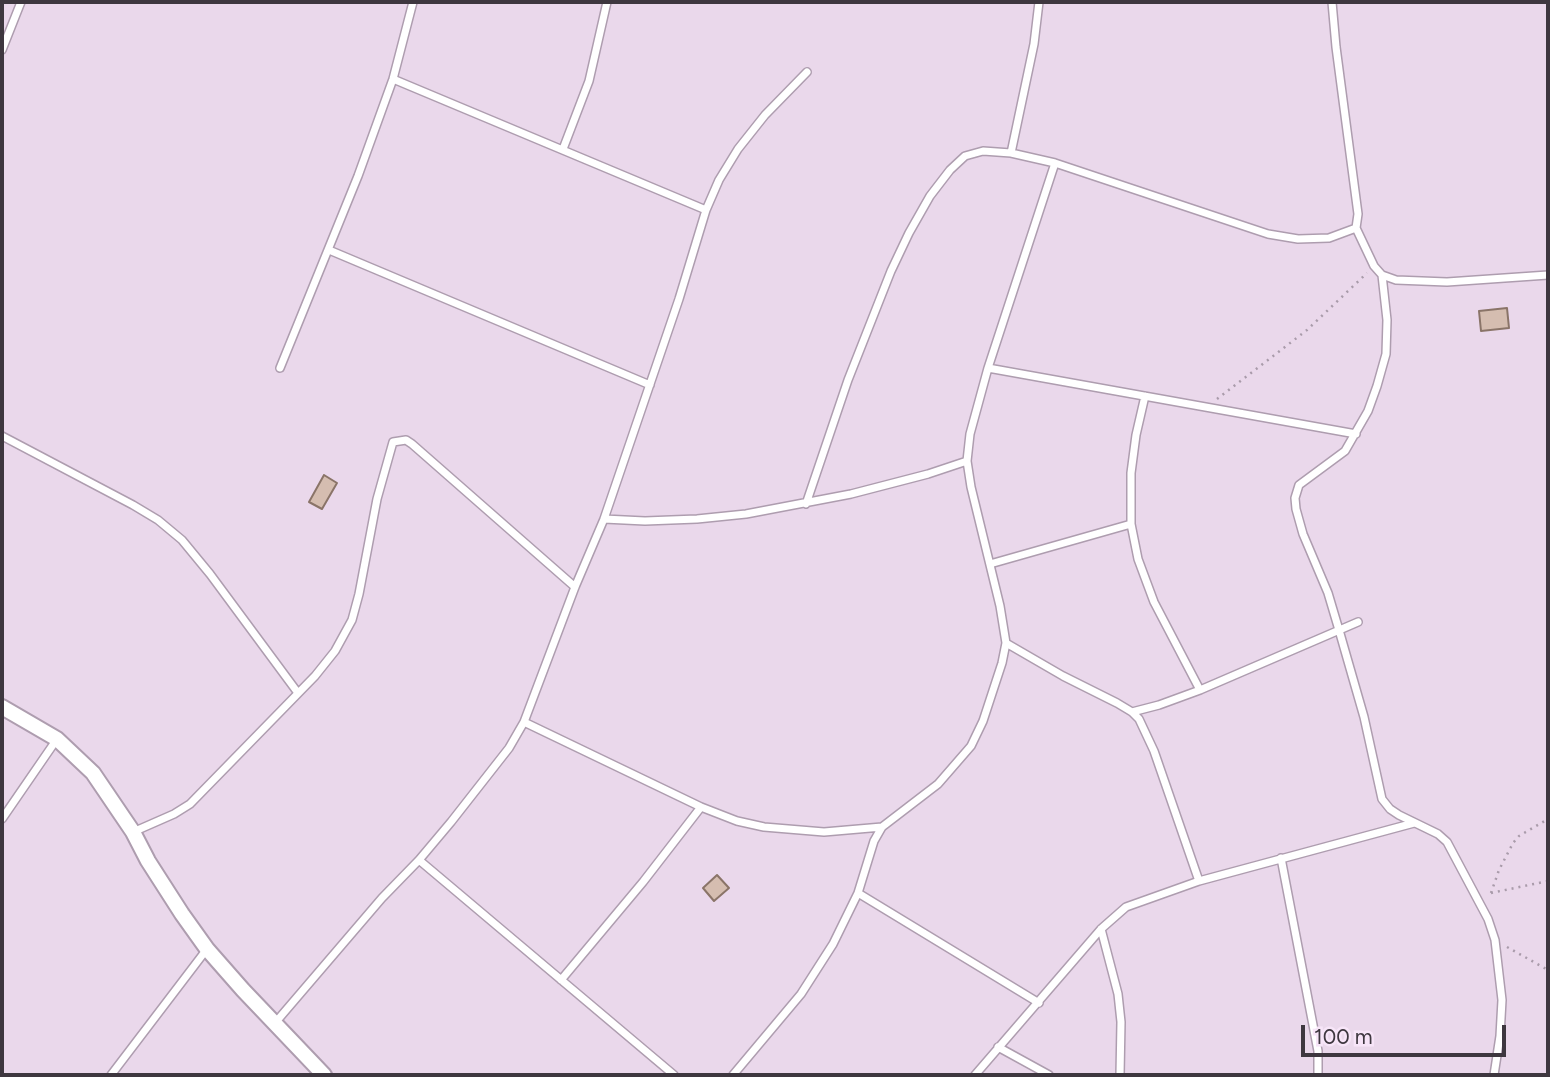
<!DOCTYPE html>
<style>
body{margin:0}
#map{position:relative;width:1550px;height:1077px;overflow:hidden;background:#ead8eb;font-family:Figtree,sans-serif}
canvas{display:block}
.frame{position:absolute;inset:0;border:4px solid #3e373f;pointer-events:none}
.scale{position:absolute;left:1301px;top:1025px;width:205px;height:32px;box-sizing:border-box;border:4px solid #3e373f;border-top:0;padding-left:9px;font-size:21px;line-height:24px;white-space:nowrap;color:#3e373f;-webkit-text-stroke:5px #f7e5f8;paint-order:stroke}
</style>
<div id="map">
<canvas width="1550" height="1077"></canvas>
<div class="frame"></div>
<div class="scale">100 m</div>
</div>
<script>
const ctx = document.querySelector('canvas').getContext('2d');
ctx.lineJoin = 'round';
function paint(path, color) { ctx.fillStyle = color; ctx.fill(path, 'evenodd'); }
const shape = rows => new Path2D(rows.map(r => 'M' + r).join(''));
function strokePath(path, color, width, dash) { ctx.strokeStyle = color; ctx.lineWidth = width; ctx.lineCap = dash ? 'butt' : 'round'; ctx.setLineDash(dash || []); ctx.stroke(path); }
const building = shape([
 [1507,308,1509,328,1481,331,1479,311,1507,308],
 [324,475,337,483,322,509,309,502,324,475],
 [717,875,729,888,714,901,703,888,717,875]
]);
const path = shape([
 [1217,399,1307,330,1367,273],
 [1491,893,1499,870,1513,843,1519,836,1548,819],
 [1491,893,1548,881],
 [1507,947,1548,970]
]);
const lane = shape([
 [2,50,21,2],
 [393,79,706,210],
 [563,149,589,81,607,2],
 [1011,153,1034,44,1039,2],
 [1356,228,1374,266,1382,275,1396,280,1447,282,1548,275],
 [329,250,650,385],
 [1382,275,1387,320,1386,354,1377,386,1368,411,1345,451,1299,485,1295,498,1296,509,1303,534,1328,593,1339,630,1364,717,1382,799,1390,809,1399,815,1438,834,1447,842,1488,919,1495,940,1502,1000,1500,1036,1494,1075],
 [280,368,358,176,393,79,413,2],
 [988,368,1356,434],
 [1145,396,1136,435,1131,473,1131,524,1138,559,1154,602,1200,690],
 [2,436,133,505,158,520,182,540,210,574,298,693],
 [806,504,848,380,891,271,909,233,930,196,950,170,965,156,983,151,1011,153,1055,163,1268,234,1298,239,1329,238,1356,228,1358,214,1336,47,1332,2],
 [604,519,645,521,697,519,746,514,851,494,928,474,967,461],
 [990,564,1131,524],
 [1006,643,1063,676,1117,703,1132,712,1139,719,1154,751,1199,881],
 [1132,712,1159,705,1200,690,1358,622],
 [524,722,701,807,737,821,764,827,824,832,882,827],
 [2,819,57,739],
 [133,832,174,814,190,804,315,676,335,651,352,620,359,594,377,499,393,442,406,440,412,444,575,587],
 [1281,858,1318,1051,1318,1075],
 [419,860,674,1075],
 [858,893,1039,1003],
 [1101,929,1118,994,1121,1022,1120,1075],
 [561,980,643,882,701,807],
 [275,1023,382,898,419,860,451,822,509,748,524,722,575,587,604,519,679,299,706,210,719,180,738,149,765,115,807,72],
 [998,1047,1049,1075],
 [111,1075,207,949],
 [733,1075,801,994,833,944,858,893,874,841,882,827,938,784,971,746,983,721,1002,663,1006,643,1000,606,971,487,967,461,970,434,988,368,1055,163],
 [975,1075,1101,929,1126,907,1199,881,1414,823]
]);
const street = shape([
 [2,707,57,739,93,773,133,832,148,861,182,914,207,949,243,990,324,1075]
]);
paint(building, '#d5bdb0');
strokePath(building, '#8a7468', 2);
strokePath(lane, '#ae9daf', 10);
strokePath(street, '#ae9daf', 18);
strokePath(path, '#a99baa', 2.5, [2, 5]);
strokePath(lane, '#fff', 7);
strokePath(street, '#fff', 14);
</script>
